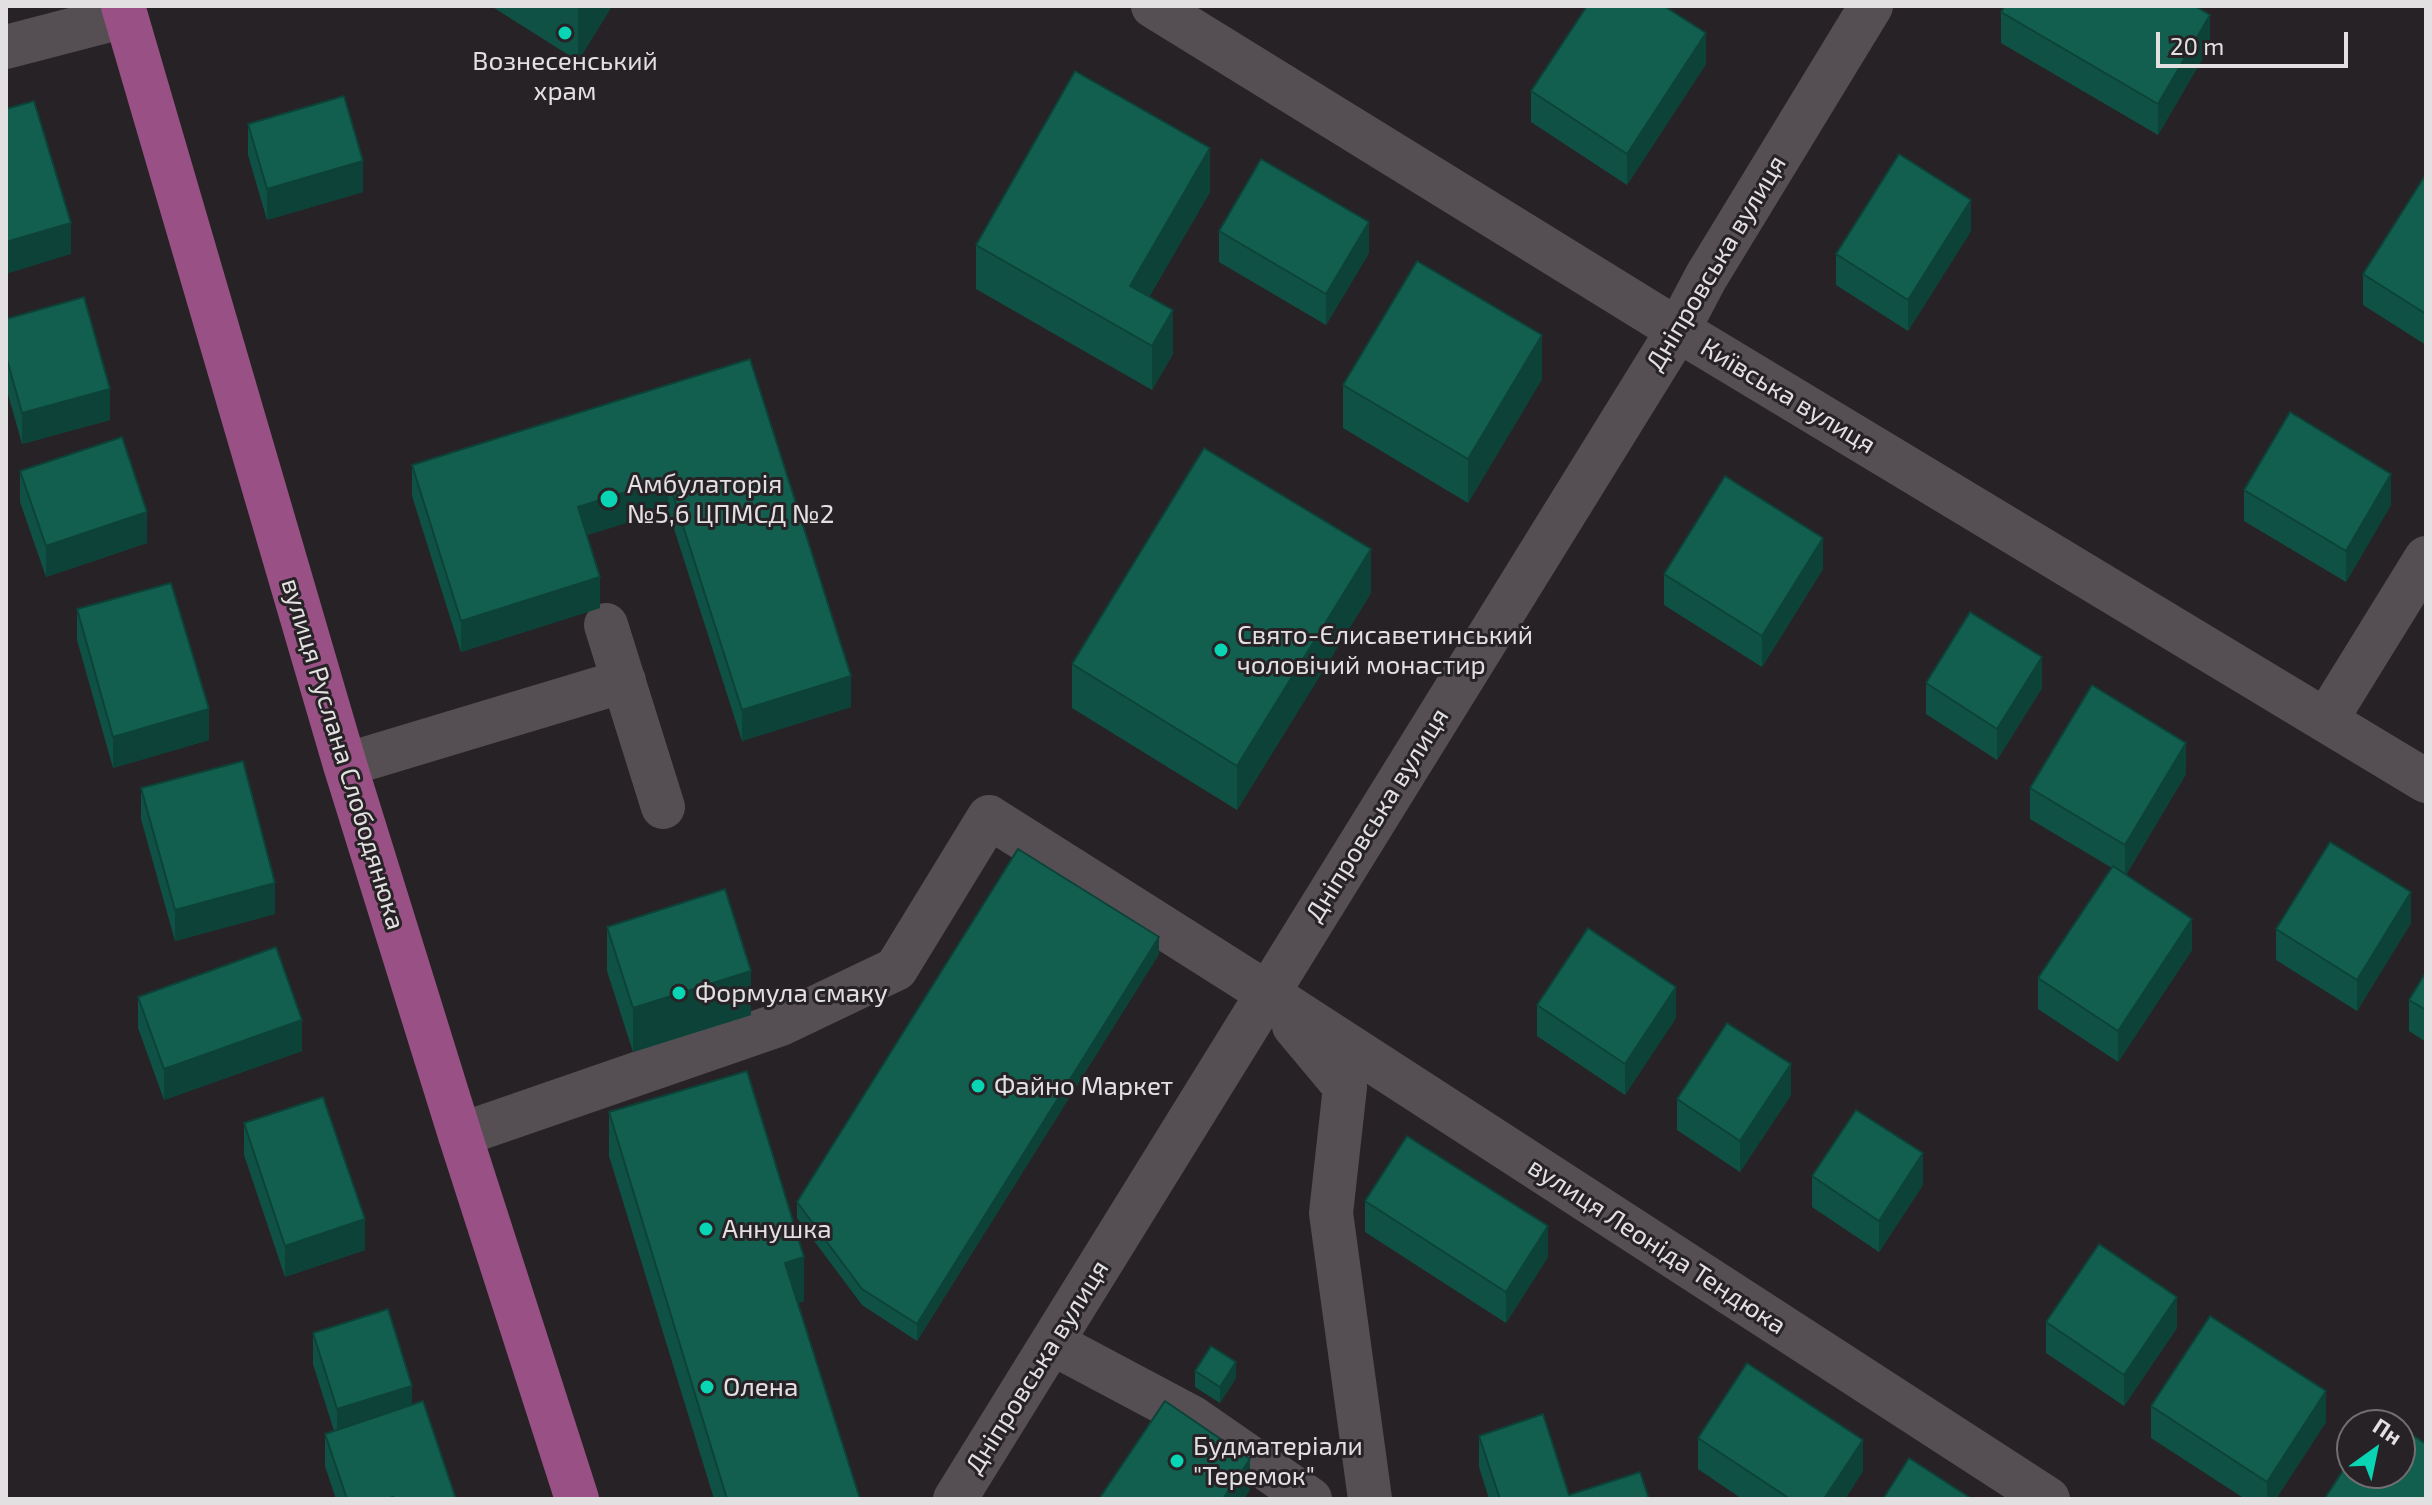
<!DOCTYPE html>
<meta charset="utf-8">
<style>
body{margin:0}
#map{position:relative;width:2432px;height:1505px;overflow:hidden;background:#272225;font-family:"Exo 2",sans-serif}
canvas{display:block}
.frame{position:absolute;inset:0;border:8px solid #e3e0e2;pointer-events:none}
.north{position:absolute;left:2336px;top:1409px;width:80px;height:80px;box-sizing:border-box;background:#272225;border:2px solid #726e71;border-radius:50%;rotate:33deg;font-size:22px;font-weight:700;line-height:32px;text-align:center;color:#e3e0e2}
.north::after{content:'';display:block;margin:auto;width:28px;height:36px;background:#09d5b5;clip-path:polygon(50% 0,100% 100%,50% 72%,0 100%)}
.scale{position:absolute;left:2156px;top:32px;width:192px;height:36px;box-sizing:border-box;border:4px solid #e3e0e2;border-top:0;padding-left:10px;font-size:24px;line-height:28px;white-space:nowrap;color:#e3e0e2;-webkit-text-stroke:6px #272225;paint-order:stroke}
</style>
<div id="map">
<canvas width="2432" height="1505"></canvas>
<div class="frame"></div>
<div class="north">Пн</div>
<div class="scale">20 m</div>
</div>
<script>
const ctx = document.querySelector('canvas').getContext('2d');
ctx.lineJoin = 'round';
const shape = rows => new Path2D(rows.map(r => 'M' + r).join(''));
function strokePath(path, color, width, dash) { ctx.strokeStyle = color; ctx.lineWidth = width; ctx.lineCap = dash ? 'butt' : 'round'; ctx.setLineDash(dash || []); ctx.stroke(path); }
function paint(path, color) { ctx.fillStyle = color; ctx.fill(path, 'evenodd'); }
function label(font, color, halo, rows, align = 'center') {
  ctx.font = font + ' "Exo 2",sans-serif'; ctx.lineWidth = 6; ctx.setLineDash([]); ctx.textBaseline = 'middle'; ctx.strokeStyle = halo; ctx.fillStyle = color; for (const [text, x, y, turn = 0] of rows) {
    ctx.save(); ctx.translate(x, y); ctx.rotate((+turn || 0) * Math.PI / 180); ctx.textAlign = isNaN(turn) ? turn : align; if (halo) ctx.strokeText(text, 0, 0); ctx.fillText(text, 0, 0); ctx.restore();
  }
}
const minor = shape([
 [1153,6,1678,330,2426,781],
 [6,47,125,16],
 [606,625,663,807],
 [2326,720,2426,558],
 [345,765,624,681],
 [1294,1026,1345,1087,1331,1213,1370,1499],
 [460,1135,781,1024,896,969,989,817,1267,993,2048,1499],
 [1052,1343,1193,1418,1310,1499],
 [955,1499,1678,330,1706,277,1871,6]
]);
const major = shape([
 [123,6,345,765,460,1135,577,1499]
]);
const wall = shape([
 [491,6,612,6,578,61],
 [2001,12,2210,46,2158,135,2001,43],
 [1706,64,1627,185,1531,122,1531,91],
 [248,124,363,192,267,220,248,155],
 [2426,174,2426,345,2363,305,2363,274],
 [1210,192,1149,297,1173,354,1152,390,976,289,976,245],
 [1219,231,1369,253,1326,325,1219,262],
 [1971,231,1908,331,1836,285,1836,254],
 [6,319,110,420,22,444,6,387],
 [750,359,851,707,742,741,668,510,587,535,600,608,461,652,412,496,412,465],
 [1542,379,1468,503,1343,428,1343,385],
 [20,471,147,543,46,577,20,502],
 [2244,490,2391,505,2346,582,2244,521],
 [1823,569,1762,667,1664,605,1664,574],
 [1371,593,1237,810,1072,708,1072,664],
 [77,609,209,740,113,768,77,640],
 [1926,683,2042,688,1997,760,1926,714],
 [2186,774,2126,875,2192,950,2118,1062,2038,1009,2038,978,2112,868,2030,819,2030,788],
 [141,788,275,914,175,941,141,819],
 [2411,923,2357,1011,2276,960,2276,929],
 [607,927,751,1015,633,1052,607,971],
 [1159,954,917,1341,862,1305,797,1218,797,1202],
 [2426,972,2426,1042,2409,1031,2409,1000],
 [138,997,302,1051,164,1100,138,1028],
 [1537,1005,1676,1018,1625,1095,1537,1036],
 [1791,1095,1740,1172,1677,1130,1677,1099],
 [609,1112,804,1301,798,1303,860,1499,714,1499,609,1156],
 [244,1123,365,1250,285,1277,244,1155],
 [1812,1176,1923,1185,1879,1252,1812,1207],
 [1365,1201,1548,1257,1506,1323,1365,1232],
 [2046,1322,2177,1328,2124,1406,2046,1353],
 [313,1333,412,1405,456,1499,336,1499,325,1466,325,1434,334,1431,313,1364],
 [1195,1371,1236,1378,1220,1403,1195,1387],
 [2151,1406,2326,1422,2276,1499,2245,1499,2151,1438],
 [1479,1436,1569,1495,1649,1499,1489,1499,1479,1467],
 [1698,1438,1863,1471,1845,1499,1742,1499,1698,1469]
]);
const shadedWall = shape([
 [578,6,612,6,578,61],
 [2210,15,2210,46,2158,135,2158,104],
 [1706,33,1706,64,1627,185,1627,154],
 [1210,148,1210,192,1130,330,1130,286],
 [363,161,363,192,267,220,267,189],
 [1971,200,1971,231,1908,331,1908,300],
 [1369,222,1369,253,1326,325,1326,294],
 [71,223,71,254,6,274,6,242],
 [1173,310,1173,354,1152,390,1152,346],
 [1542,335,1542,379,1468,503,1468,459],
 [110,389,110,420,22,444,22,413],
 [2391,474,2391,505,2346,582,2346,551],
 [668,479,668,510,578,538,578,507],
 [147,512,147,543,46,577,46,546],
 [1823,538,1823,569,1762,667,1762,636],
 [1371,549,1371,593,1237,810,1237,766],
 [600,577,600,608,461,652,461,621],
 [2042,657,2042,688,1997,760,1997,729],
 [851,676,851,707,742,741,742,710],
 [209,709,209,740,113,768,113,737],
 [2186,743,2186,774,2125,876,2125,845],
 [275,883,275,914,175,941,175,910],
 [2411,892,2411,923,2357,1011,2357,980],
 [2192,919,2192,950,2118,1062,2118,1031],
 [1159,937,1159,954,917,1341,917,1324],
 [751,971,751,1015,633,1052,633,1008],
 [1676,987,1676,1018,1625,1095,1625,1064],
 [302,1020,302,1051,164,1100,164,1069],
 [1791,1064,1791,1095,1740,1172,1740,1141],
 [1923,1153,1923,1185,1879,1252,1879,1221],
 [365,1219,365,1250,285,1277,285,1246],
 [1548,1226,1548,1257,1506,1323,1506,1292],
 [804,1257,804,1301,785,1306,785,1263],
 [2177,1297,2177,1328,2124,1406,2124,1375],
 [1236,1362,1236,1378,1220,1403,1220,1387],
 [412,1386,412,1417,337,1440,337,1409],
 [2326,1391,2326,1422,2276,1499,2267,1499,2267,1482],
 [1863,1440,1863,1471,1845,1499,1824,1499],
 [1250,1459,1250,1490,1244,1499,1223,1499]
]);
const building = shape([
 [1587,6,1664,6,1706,33,1627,154,1531,91,1587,6],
 [2005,6,2195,6,2210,15,2158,104,2001,12,2005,6],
 [1075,71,1210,148,1130,286,1173,310,1152,346,976,245,1075,71],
 [344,96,363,161,267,189,248,124,344,96],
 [34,101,71,223,6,242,6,109,34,101],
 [1899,154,1971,200,1908,300,1836,254,1899,154],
 [1261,159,1369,222,1326,294,1219,231,1261,159],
 [2426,174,2426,314,2363,274,2426,174],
 [1417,261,1542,335,1468,459,1343,385,1417,261],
 [84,297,110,389,22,413,6,356,6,319,84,297],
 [750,359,851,676,742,710,668,479,578,507,600,577,461,621,412,465,750,359],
 [2290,412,2391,474,2346,551,2244,490,2290,412],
 [122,437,147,512,46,546,20,471,122,437],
 [1204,448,1371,549,1237,766,1072,664,1204,448],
 [1725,476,1823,538,1762,636,1664,574,1725,476],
 [171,583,209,709,113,737,77,609,171,583],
 [1970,612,2042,657,1997,729,1926,683,1970,612],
 [2092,685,2186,743,2125,845,2030,788,2092,685],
 [243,761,275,883,175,910,141,788,243,761],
 [2330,842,2411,892,2357,980,2276,929,2330,842],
 [1018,849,1159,937,917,1324,862,1289,797,1202,1018,849],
 [2113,866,2192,919,2118,1031,2038,978,2113,866],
 [725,889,751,971,633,1008,607,927,725,889],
 [1588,928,1676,987,1625,1064,1537,1005,1588,928],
 [276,947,302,1020,164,1069,138,997,276,947],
 [2426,972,2426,1010,2409,1000,2426,972],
 [1727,1023,1791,1064,1740,1141,1677,1099,1727,1023],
 [747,1071,804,1257,785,1263,860,1499,727,1499,609,1112,747,1071],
 [323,1097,365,1219,285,1246,244,1123,323,1097],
 [1856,1110,1923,1153,1879,1221,1812,1176,1856,1110],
 [1407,1136,1548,1226,1506,1292,1365,1201,1407,1136],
 [2099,1244,2177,1297,2124,1375,2046,1322,2099,1244],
 [388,1309,412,1386,337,1409,313,1333,388,1309],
 [2210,1316,2326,1391,2267,1482,2151,1406,2210,1316],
 [1211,1346,1236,1362,1220,1387,1195,1371,1211,1346],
 [1747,1363,1863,1440,1824,1499,1790,1499,1698,1438,1747,1363],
 [423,1401,456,1499,394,1499,393,1497,386,1499,347,1499,325,1434,423,1401],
 [1165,1401,1250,1459,1223,1499,1099,1499,1165,1401],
 [1543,1414,1569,1495,1640,1472,1649,1499,1500,1499,1479,1436,1543,1414],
 [2381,1414,2398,1425,2373,1425,2381,1414],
 [2400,1427,2426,1444,2426,1499,2327,1499,2325,1498,2352,1457,2352,1473,2400,1473,2400,1427],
 [1909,1458,1972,1499,1883,1499,1909,1458]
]);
const markers = [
 [565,33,8,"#09d5b5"],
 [609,499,10,"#09d5b5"],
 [1221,650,8,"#09d5b5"],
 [679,993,8,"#09d5b5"],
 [978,1086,8,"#09d5b5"],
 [706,1229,8,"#09d5b5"],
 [707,1387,8,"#09d5b5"],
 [1177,1461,8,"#09d5b5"]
];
const poiNames = [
 ["Вознесенський",565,61,"center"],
 ["храм",565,91,"center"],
 ["Амбулаторія",627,484],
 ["№5,6 ЦПМСД №2",627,514],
 ["Свято-Єлисаветинський",1237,635],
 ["чоловічий монастир",1237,665],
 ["Формула смаку",695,993],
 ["Файно Маркет",994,1086],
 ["Аннушка",722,1229],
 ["Олена",723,1387],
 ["Будматеріали",1193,1446],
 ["\"Теремок\"",1193,1476]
];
const streetNames = [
 ["Дніпровська вулиця",1716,263,-59],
 ["Київська вулиця",1788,396,31],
 ["вулиця Руслана Слободянюка",343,754,73],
 ["Дніпровська вулиця",1377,815,-58],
 ["вулиця Леоніда Тендюка",1657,1246,33],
 ["Дніпровська вулиця",1037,1367,-58]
];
strokePath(minor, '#554f53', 44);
strokePath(major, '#995185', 44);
paint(wall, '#0f5245');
paint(shadedWall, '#0d4238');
paint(building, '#125f50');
strokePath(building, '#0d4238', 2);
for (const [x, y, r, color] of markers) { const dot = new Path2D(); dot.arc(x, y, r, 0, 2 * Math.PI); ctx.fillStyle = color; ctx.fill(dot); strokePath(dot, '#272225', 3); }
label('26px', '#e3e0e2', '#272225', poiNames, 'left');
label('26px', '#e3e0e2', '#272225', streetNames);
</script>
